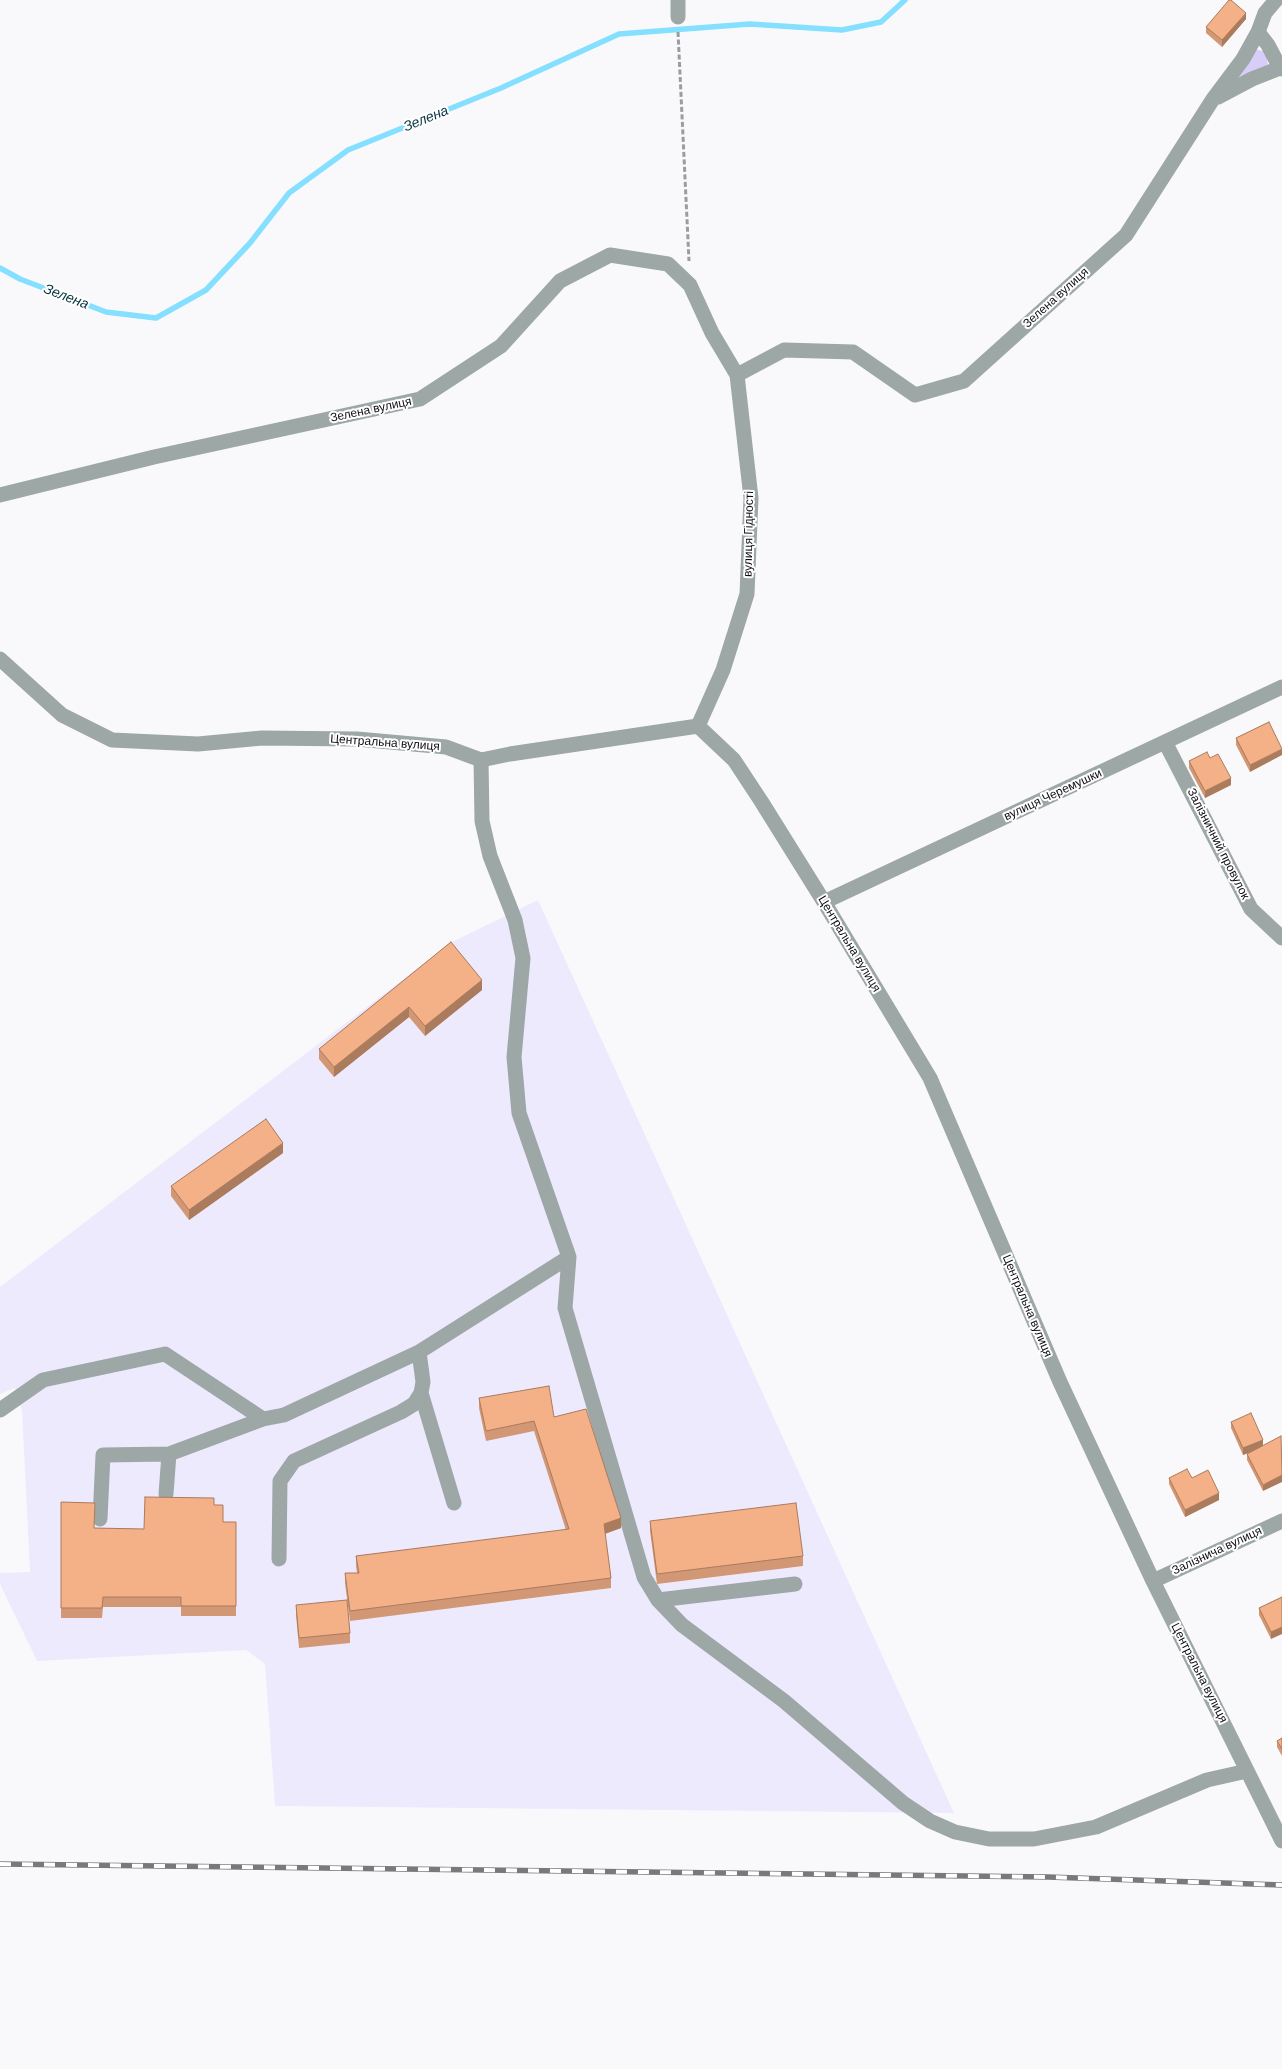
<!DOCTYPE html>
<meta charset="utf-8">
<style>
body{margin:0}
canvas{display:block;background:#f9f9fc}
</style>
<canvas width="1282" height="2069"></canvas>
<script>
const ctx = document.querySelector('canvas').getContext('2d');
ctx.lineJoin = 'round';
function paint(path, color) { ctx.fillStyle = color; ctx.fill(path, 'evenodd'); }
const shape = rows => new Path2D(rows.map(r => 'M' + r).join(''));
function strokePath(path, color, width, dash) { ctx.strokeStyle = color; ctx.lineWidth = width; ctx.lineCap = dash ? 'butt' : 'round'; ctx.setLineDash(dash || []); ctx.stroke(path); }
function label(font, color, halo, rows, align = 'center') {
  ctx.font = font + ' Helvetica,sans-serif'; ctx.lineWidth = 4; ctx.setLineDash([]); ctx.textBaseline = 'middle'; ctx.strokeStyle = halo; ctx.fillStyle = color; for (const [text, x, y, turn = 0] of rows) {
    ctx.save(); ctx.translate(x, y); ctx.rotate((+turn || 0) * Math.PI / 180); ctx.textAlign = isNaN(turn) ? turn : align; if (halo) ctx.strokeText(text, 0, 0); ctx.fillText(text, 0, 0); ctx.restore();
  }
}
const built = shape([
 [538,900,954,1813,275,1806,265,1664,246,1650,37,1661,0,1584,0,1573,30,1572,22,1411,15,1388,0,1394,0,1287,452,942]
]);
const green = shape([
 [1256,49,1266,52,1268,65,1237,78]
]);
const stream = shape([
 [0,268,20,279,106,312,156,318,206,290,250,243,289,193,348,150,501,88,619,34,750,24,842,30,881,22,905,0]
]);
const path = shape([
 [678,32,689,261]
]);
const minor = shape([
 [678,0,678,17],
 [1258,32,1268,45,1280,68],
 [1218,97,1252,79,1280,68,1282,69],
 [737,375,784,350,853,352,915,395,964,381,1126,235,1213,99,1243,59,1258,32,1265,13,1276,0],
 [0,495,154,457,420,399,501,346,560,281,610,255,668,264,690,285,712,333,737,375,751,498,747,594,723,670,698,726],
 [0,659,62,715,112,740,198,744,262,738,357,739,446,747,481,760,510,754,698,726],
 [698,726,734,760,761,801,824,902,930,1078,1060,1382,1153,1581,1282,1841],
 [1165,742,1251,909,1282,938],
 [481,760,482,821,490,856,515,920,523,958,514,1057,519,1113,569,1257,565,1308,644,1577,658,1600,682,1625,784,1701,903,1803,930,1821,955,1832,989,1839,1034,1839,1096,1827,1207,1780,1247,1771],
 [824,902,1282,687],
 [419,1352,423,1382,421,1393,454,1503],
 [0,1410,43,1380,165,1354,263,1419,284,1415,419,1352,569,1257],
 [166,1494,169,1454,263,1419],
 [100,1519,103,1455,169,1454],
 [279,1559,280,1481,294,1461,401,1412,414,1404,421,1393],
 [1153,1581,1282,1521],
 [658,1600,795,1584]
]);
const rail = shape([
 [0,1864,1048,1877,1282,1885]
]);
const wall = shape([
 [1246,19,1222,47,1206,33,1206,27],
 [1269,722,1250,772,1236,745,1236,738],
 [1210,758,1231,785,1205,798,1189,768,1189,761],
 [451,942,482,990,425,1036,409,1017,334,1077,319,1059,319,1049],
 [283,1153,189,1220,171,1196,171,1186],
 [479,1398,554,1417,621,1528,605,1534,611,1578,611,1588,350,1621,345,1583,345,1573,357,1573,356,1566,356,1556,566,1530,534,1431,486,1441,479,1408],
 [1231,1422,1263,1440,1263,1491,1247,1460,1247,1454,1251,1452,1243,1455,1231,1428],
 [1169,1478,1192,1478,1219,1500,1185,1517,1169,1484],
 [61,1502,94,1528,144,1529,214,1505,223,1522,236,1522,236,1616,181,1616,181,1607,103,1607,102,1618,61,1618],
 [650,1521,803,1556,803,1566,657,1584,650,1531],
 [1282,1597,1271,1639,1259,1615,1259,1608],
 [296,1605,350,1633,350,1643,299,1648,296,1615],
 [1282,1738,1282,1756,1277,1747,1277,1741]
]);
const shadedWall = shape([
 [1246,13,1246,19,1222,47,1222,40],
 [1282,749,1282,755,1250,772,1250,765],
 [1231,778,1231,785,1205,798,1205,791],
 [482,980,482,990,425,1036,425,1026],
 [409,1007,409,1017,334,1077,334,1067],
 [283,1143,283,1153,189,1220,189,1210],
 [1263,1440,1263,1446,1243,1455,1243,1448],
 [1282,1475,1282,1482,1263,1491,1263,1485],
 [1219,1493,1219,1500,1185,1517,1185,1510],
 [621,1518,621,1528,604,1534,604,1524],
 [1282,1627,1282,1634,1271,1639,1271,1632]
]);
const building = shape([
 [1229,0,1231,0,1246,13,1222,40,1206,27,1229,0],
 [1269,722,1282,749,1250,765,1236,738,1269,722],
 [1207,752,1210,758,1218,754,1231,778,1205,791,1189,761,1207,752],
 [451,942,482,980,425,1026,409,1007,334,1067,319,1049,451,942],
 [266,1119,283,1143,189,1210,171,1186,266,1119],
 [549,1386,554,1417,586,1409,621,1518,604,1524,611,1578,350,1611,345,1573,359,1573,356,1556,569,1529,534,1421,486,1431,479,1398,549,1386],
 [1251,1413,1263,1440,1243,1448,1231,1422,1251,1413],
 [1281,1436,1282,1475,1263,1485,1247,1454,1281,1436],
 [1187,1469,1192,1478,1208,1470,1219,1493,1185,1510,1169,1478,1187,1469],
 [145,1497,214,1498,214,1505,223,1505,223,1522,236,1522,236,1606,181,1606,181,1597,103,1597,102,1608,61,1608,61,1502,95,1503,94,1528,144,1529,145,1497],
 [796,1503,803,1556,657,1574,650,1521,796,1503],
 [1282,1597,1282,1627,1271,1632,1259,1608,1282,1597],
 [347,1600,350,1633,299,1638,296,1605,347,1600],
 [1282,1738,1282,1749,1277,1741,1282,1738]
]);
const streetNames = [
 ["Зелена вулиця",1056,298,-42],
 ["Зелена вулиця",371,410,-12],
 ["вулиця Гідності",749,534,-89],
 ["Центральна вулиця",385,743,4],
 ["вулиця Черемушки",1053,795,-25],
 ["Залізничний провулок",1218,844,63],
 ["Центральна вулиця",849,944,59],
 ["Центральна вулиця",1027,1306,67],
 ["Залізнича вулиця",1217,1551,-25],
 ["Центральна вулиця",1199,1673,63]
];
const waterNames = [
 ["Зелена",426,119,-22],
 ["Зелена",66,297,21]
];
paint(built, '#eeeafe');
paint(green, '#d6cef8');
strokePath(stream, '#85dfff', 5.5);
strokePath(path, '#9c9ca0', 3, [5, 2.5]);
strokePath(minor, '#9da7a6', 15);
strokePath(rail, '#79787c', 5.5);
strokePath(rail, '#fff', 4, [11]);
paint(wall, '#d29774');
paint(shadedWall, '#ab7b5e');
paint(building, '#f4b087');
strokePath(building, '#ab7b5e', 1);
label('12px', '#0e0d12', '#fff', streetNames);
label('italic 14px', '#073340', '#fff', waterNames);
</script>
